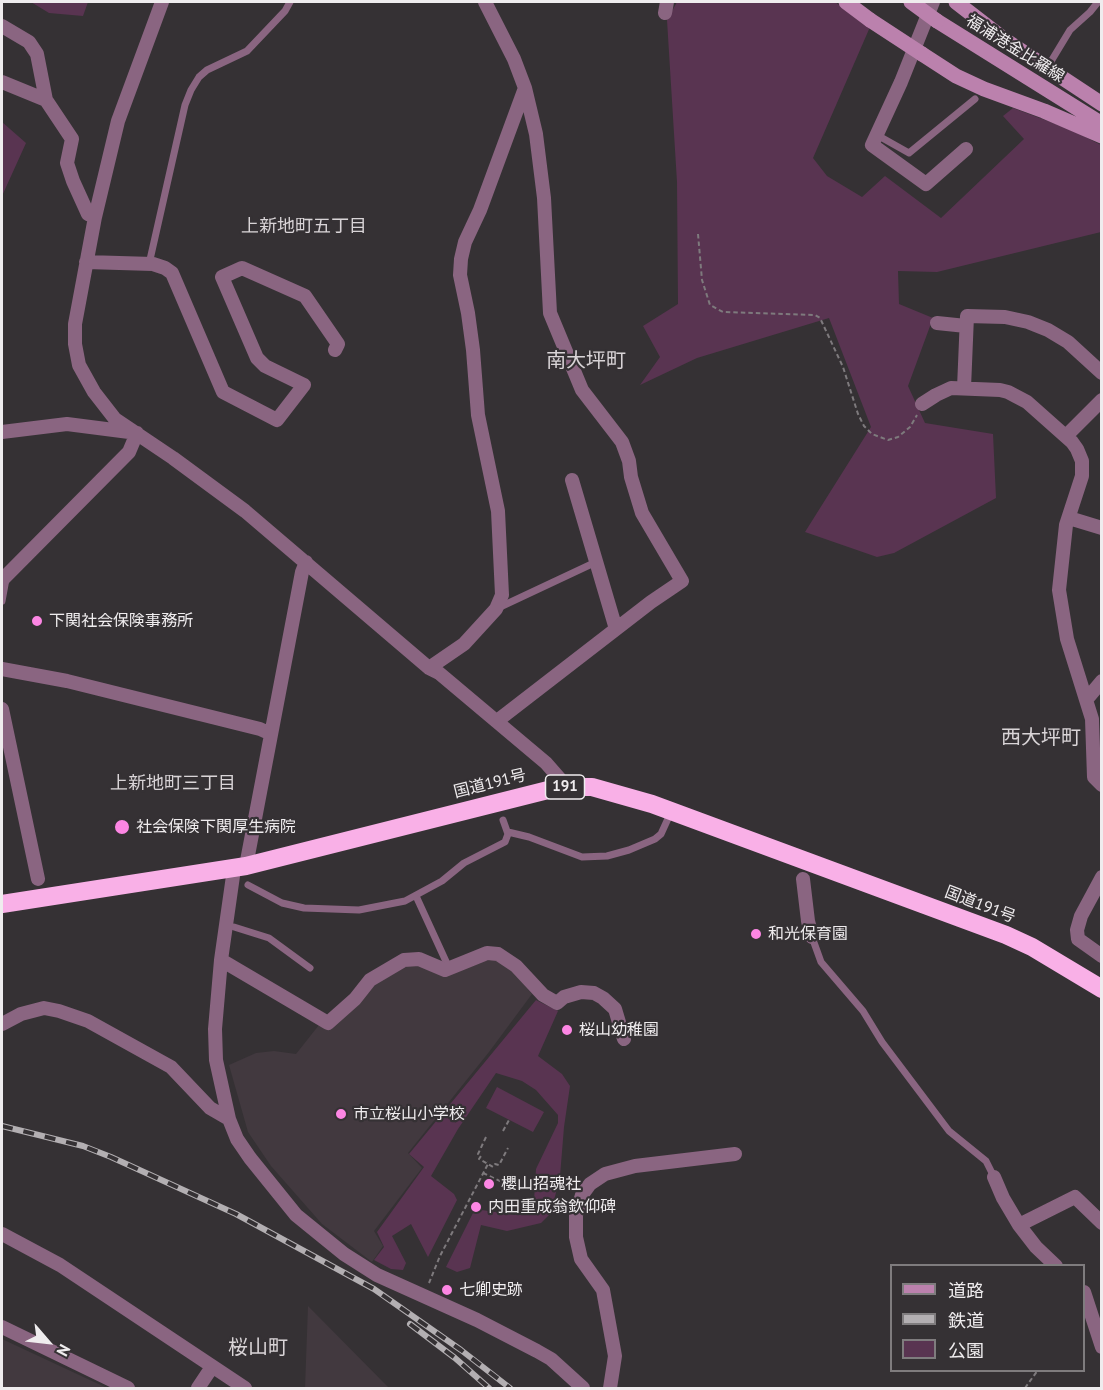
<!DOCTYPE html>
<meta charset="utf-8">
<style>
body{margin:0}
#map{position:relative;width:1103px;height:1390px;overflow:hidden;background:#353134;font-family:"PT Sans","Noto Sans JP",sans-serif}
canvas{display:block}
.frame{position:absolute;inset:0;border:3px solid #efecee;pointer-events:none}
.legend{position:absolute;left:890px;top:1264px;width:195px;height:108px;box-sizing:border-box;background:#353134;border:2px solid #7f7c7e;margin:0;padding:8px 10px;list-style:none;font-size:18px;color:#efecee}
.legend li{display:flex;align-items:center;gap:12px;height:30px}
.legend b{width:30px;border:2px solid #7f7c7e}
.north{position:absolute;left:18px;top:1312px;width:60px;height:60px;-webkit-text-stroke:4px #353134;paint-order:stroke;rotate:118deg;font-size:16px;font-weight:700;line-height:24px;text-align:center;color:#efecee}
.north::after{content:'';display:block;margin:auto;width:21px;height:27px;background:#efecee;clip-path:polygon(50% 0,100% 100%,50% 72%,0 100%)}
</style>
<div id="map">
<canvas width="1103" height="1390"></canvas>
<div class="frame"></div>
<ul class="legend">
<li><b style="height:8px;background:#bb81ad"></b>道路</li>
<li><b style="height:8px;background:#b3afb2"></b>鉄道</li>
<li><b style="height:16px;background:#593451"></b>公園</li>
</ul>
<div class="north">N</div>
</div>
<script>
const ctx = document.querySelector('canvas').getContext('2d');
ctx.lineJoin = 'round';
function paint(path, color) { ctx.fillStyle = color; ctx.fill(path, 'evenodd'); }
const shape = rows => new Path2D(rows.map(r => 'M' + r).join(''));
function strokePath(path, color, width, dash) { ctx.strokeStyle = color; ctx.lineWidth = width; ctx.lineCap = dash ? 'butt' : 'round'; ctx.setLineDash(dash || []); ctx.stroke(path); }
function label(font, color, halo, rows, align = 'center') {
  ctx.font = font + ' "PT Sans","Noto Sans JP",sans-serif'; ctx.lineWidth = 4.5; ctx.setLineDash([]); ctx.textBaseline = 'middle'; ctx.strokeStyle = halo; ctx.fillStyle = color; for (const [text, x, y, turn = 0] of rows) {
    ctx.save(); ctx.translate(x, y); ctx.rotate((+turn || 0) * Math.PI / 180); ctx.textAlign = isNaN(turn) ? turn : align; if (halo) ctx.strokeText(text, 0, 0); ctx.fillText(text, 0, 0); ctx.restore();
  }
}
const built = shape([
 [497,959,513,971,532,994,489,1052,408,1153,422,1168,374,1231,383,1246,372,1262,322,1224,271,1166,248,1132,229,1065,256,1053,274,1051,296,1054,319,1025,331,1029,371,986,412,964,467,964],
 [308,1306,389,1388,305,1388],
 [2,1339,107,1388,2,1388]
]);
const green = shape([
 [31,2,88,2,83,16,49,13],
 [677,2,835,2,870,27,813,158,827,176,862,197,885,176,941,218,1024,139,1003,116,1013,108,1072,130,1101,145,1101,232,937,272,898,271,899,304,933,318,908,386,925,423,993,434,996,498,894,553,877,557,805,532,871,427,829,318,697,358,640,385,660,357,643,326,678,304,677,182,667,20],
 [2,122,26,143,2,196],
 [536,1000,558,1011,538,1056,562,1074,570,1086,564,1127,560,1176,551,1213,541,1223,507,1231,481,1225,470,1268,457,1272,446,1267,475,1209,515,1215,527,1209,534,1201,536,1169,558,1123,558,1115,536,1090,522,1081,496,1073,458,1129,431,1176,454,1194,457,1200,428,1257,411,1224,392,1236,406,1263,403,1270,391,1269,374,1260,384,1247,377,1232,424,1167,409,1154],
 [497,1087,544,1112,533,1132,486,1108]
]);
const path = shape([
 [698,234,702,280,710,305,723,312,815,315,820,318,843,367,858,414,864,426,872,434,888,440,898,437,910,427,917,415],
 [503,1131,509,1120],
 [486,1137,478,1154,481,1156,479,1159,488,1164,493,1167,495,1164,499,1165,508,1148],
 [483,1173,504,1183],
 [429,1283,440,1256,488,1164,487,1162],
 [1025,1388,1038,1370]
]);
const lane = shape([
 [1047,68,1070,30,1090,12,1098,2],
 [877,135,909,153,975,99],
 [149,264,185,105,191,90,199,77,207,70,247,51,285,11,290,2],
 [2,601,6,579],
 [498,608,596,562],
 [508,832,529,837,582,857,607,856,629,850,655,839,661,834,671,812],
 [248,885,282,903,304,908,359,910,405,901,442,881,464,863,505,842,508,834,503,820],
 [416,896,449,968],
 [234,927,269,938,310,968],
 [812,937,821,962,863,1011,882,1042,949,1131,986,1161,994,1177]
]);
const street = shape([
 [162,2,118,121,95,217,75,324,75,344,79,365,94,392,115,419,173,458,245,511,429,668,439,673,546,763,567,787],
 [485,2,514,59,525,88,536,134,544,198,550,313,582,390,622,442,629,461,631,477,642,513,682,581,651,602,497,721],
 [933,2,901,82,872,145,926,184,966,149],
 [665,13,667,2],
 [2,26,29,42,37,54,46,100,72,139,67,163,73,181,88,214,95,217],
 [2,82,46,100],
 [86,262,153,264,165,268,172,273,223,392,277,420,304,385,265,366,257,358,222,277,242,268,305,296,338,344,335,350],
 [937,323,966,326],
 [964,388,967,316,1005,317,1028,322,1048,330,1068,342,1102,373],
 [922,404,936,395,951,388,1000,390,1008,392,1027,402,1072,442,1077,449,1082,461,1082,476,1066,525,1059,590,1067,639,1092,719,1094,777,1102,785],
 [2,432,67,424,137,433,129,452,2,580],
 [1066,436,1102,400],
 [572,480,616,629],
 [1069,518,1102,528],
 [429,668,464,644,496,609,502,595,498,511,478,415,473,350,468,313,460,275,461,259,465,242,480,210,525,88],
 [2,669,67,681,260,729,271,734],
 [1086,700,1102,681],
 [2,709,38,879],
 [246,866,302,572,306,562],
 [234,869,221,960,215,1029,216,1060,229,1119,237,1139,250,1158,296,1215,344,1254,377,1275,477,1320,537,1351,551,1359,583,1388],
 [1102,877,1081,916,1077,930,1078,939,1102,956],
 [803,879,808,921,812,937],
 [221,960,328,1023,355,999,370,980,404,960,419,959,445,970,487,953,498,954,516,966,543,995,557,1003,564,997,581,992,594,993,603,998,615,1009,624,1039],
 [2,1024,21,1014,44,1008,59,1011,88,1021,171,1067,210,1108,229,1119],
 [994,1177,1003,1198,1019,1225,1036,1247,1056,1266],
 [1019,1225,1075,1197,1102,1223],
 [2,1234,60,1265,245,1388],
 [1084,1292,1102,1347],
 [2,1327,128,1388],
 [198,1388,212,1367],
 [610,1388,615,1356,603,1290,581,1259,576,1237,576,1215,582,1195,590,1184,605,1174,635,1166,735,1154]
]);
const secondary = shape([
 [846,2,870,20],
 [956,2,1005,40,1102,104],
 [937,21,1102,124],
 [922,54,956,76,984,89,1044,111,1102,136]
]);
const highway = shape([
 [2,904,246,866,548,790,567,787,592,787,652,804,1006,935,1032,947,1102,989]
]);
const rail = shape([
 [2,1126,83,1146,111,1157,236,1214,374,1289,461,1350,510,1388],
 [410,1324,455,1358,489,1388]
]);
const secondaryBridge = shape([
 [911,2,937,21],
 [870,20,922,54]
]);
const markers = [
 [37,621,6,"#fc86e3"],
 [122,827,8,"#fc86e3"],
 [756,934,6,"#fc86e3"],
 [567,1030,6,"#fc86e3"],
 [341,1114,6,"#fc86e3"],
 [489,1184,6,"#fc86e3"],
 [476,1207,6,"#fc86e3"],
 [447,1290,6,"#fc86e3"]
];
const shields = [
 [565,787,39]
];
const shieldNames = [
 ["191",565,787]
];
const streetNames = [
 ["福浦港金比羅線",1015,49,32],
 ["国道191号",490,784,-14],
 ["国道191号",980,905,21]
];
const poiNames = [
 ["下関社会保険事務所",49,621],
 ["社会保険下関厚生病院",136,827],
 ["和光保育園",768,934],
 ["桜山幼稚園",579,1030],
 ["市立桜山小学校",353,1114],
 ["櫻山招魂社",501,1184],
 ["内田重成翁欽仰碑",488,1207],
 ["七卿史跡",459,1290]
];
const neighbourhoodNames = [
 ["上新地町五丁目",304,227],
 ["上新地町三丁目",173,784]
];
const quarterNames = [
 ["南大坪町",586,361],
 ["西大坪町",1041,738],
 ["桜山町",258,1348]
];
paint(built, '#42393f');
paint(green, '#593451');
strokePath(path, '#7e7a7d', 2, [4.5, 3]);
strokePath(lane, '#8a6581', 7);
strokePath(street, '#8a6581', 14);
strokePath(secondary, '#bb81ad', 15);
strokePath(highway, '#f9b0e7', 18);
strokePath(rail, '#b3afb2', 6);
strokePath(rail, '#353134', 4, [11]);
strokePath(secondaryBridge, '#bb81ad', 15);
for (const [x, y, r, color] of markers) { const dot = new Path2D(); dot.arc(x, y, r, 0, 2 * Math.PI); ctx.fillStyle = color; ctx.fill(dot); strokePath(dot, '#353134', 2); }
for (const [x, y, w] of shields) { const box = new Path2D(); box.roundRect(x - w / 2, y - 12, w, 24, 4.5); ctx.fillStyle = '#353134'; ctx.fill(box); strokePath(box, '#efecee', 1.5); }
label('bold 15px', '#efecee', null, shieldNames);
label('16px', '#efecee', '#353134', streetNames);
label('16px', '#efecee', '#353134', poiNames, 'left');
label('18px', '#d9d4d7', '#353134', neighbourhoodNames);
label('20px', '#d9d4d7', '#353134', quarterNames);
</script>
